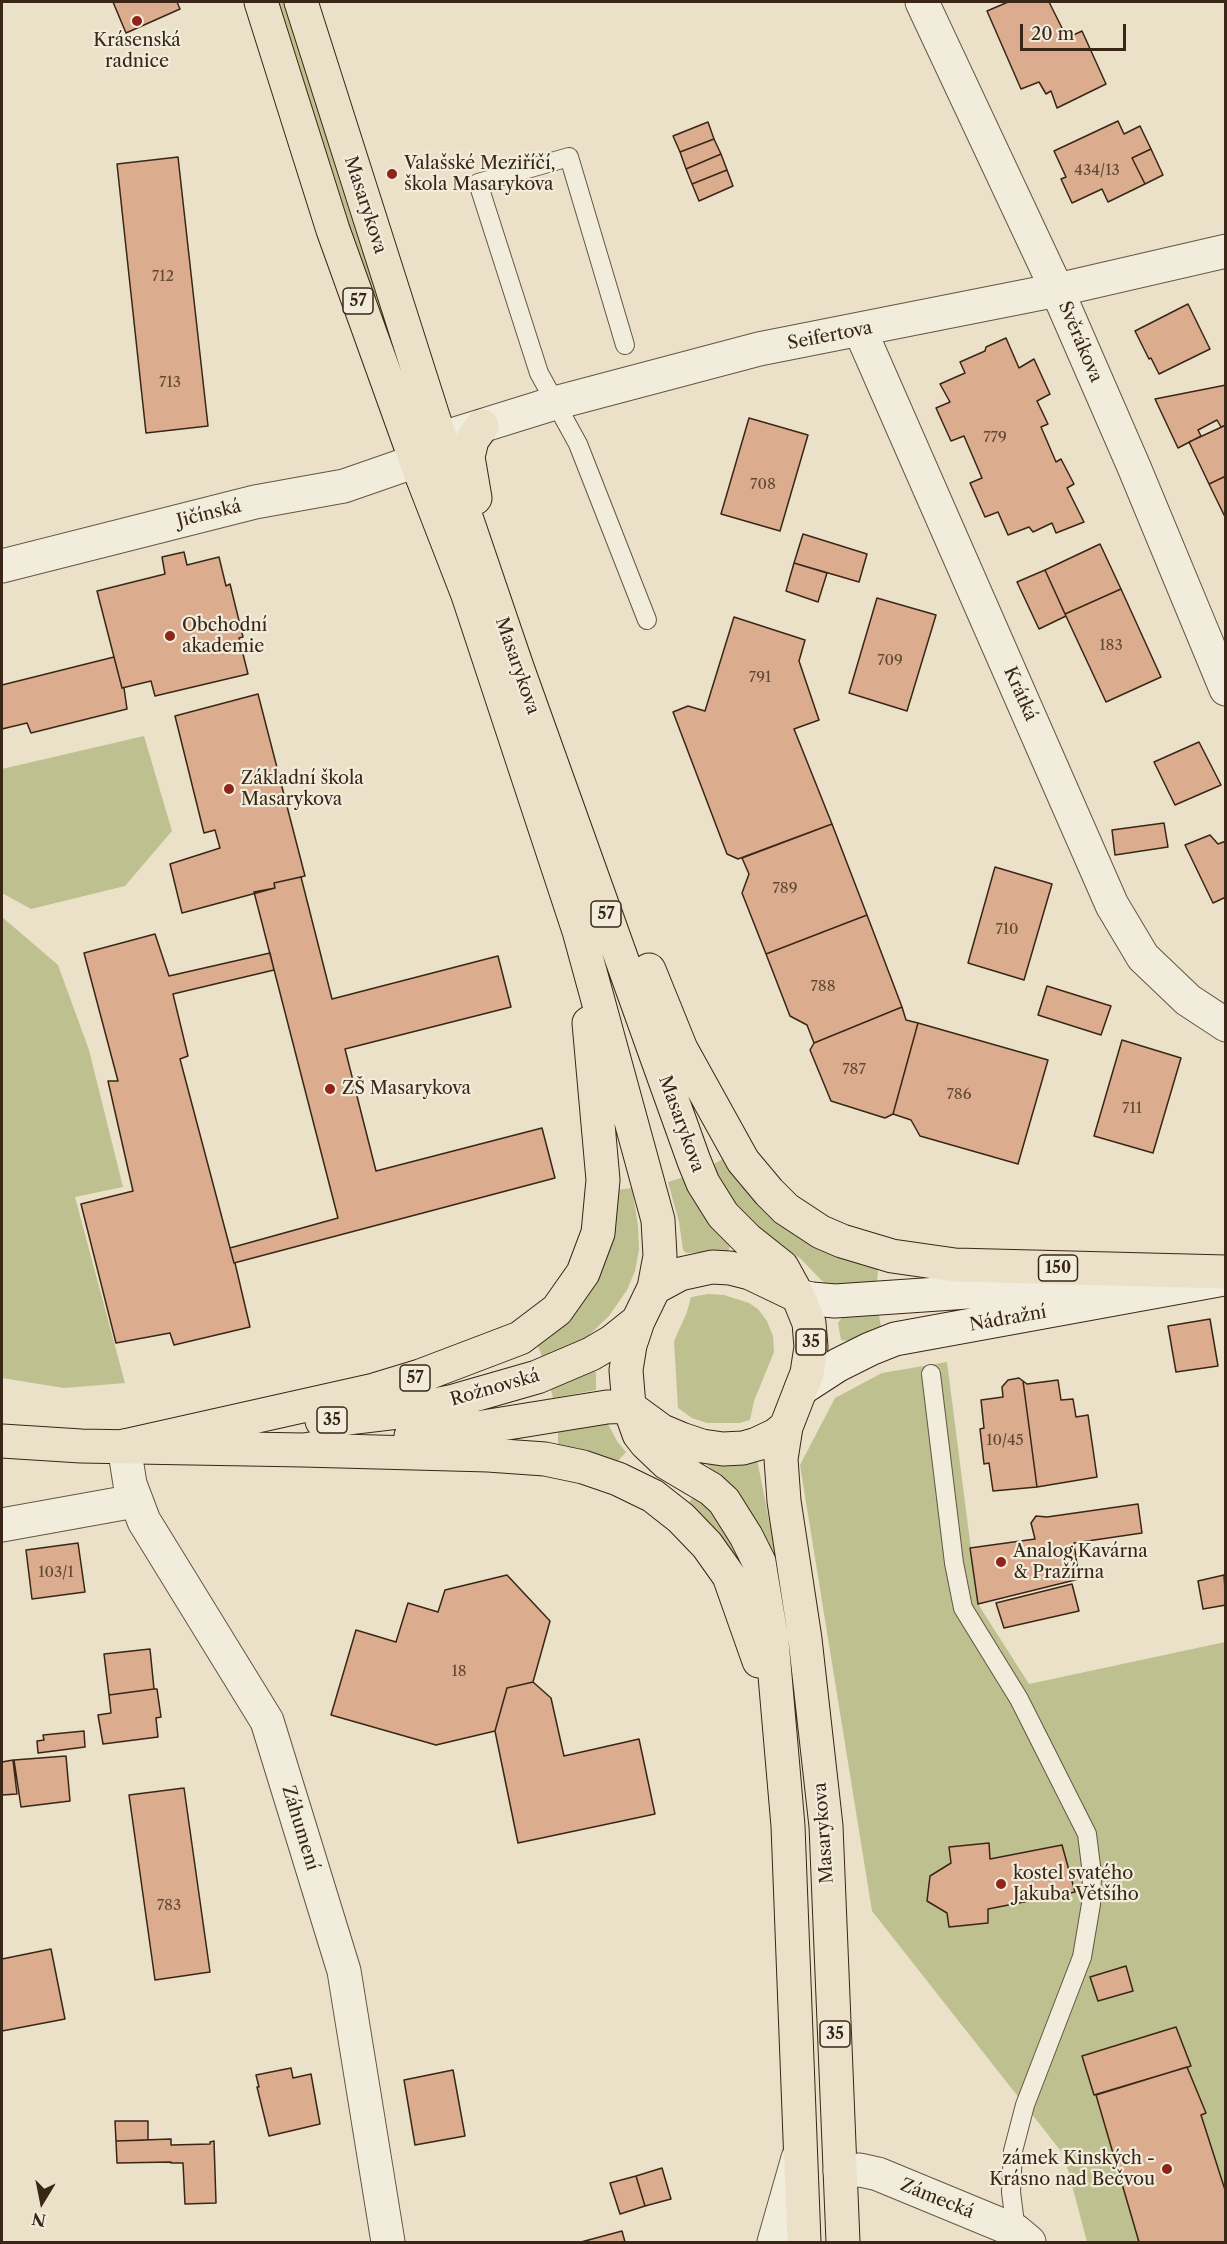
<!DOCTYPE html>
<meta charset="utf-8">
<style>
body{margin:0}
#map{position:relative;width:1227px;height:2244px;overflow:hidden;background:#eae1c8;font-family:"Libre Caslon Text",serif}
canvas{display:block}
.frame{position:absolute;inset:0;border:3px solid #392617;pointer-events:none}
.north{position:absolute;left:12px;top:2172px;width:60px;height:60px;-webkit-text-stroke:4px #f1ecdb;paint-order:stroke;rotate:190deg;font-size:16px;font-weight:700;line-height:24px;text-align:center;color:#392617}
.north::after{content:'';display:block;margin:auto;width:21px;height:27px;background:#392617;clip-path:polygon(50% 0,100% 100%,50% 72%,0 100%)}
.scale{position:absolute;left:1020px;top:24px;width:106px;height:27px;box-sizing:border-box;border:3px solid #392617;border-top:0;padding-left:8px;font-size:18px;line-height:21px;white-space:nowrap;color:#392617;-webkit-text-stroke:4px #f1ecdb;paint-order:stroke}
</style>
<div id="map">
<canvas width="1227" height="2244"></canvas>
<div class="frame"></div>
<div class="north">N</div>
<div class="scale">20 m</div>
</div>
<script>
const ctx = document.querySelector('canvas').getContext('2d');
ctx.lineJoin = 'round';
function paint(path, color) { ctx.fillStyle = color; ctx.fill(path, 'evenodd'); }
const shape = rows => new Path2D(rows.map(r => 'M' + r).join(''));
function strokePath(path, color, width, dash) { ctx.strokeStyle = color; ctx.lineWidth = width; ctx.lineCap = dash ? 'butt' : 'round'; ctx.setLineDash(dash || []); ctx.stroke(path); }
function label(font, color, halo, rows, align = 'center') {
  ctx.font = font + ' "Libre Caslon Text",serif'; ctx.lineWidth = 4.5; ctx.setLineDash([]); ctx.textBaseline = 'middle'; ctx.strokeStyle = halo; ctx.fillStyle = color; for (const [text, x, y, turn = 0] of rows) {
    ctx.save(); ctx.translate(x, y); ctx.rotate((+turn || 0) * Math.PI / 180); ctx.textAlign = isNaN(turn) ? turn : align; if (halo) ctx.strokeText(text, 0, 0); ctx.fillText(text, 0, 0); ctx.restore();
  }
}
const green = shape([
 [274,2,285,2,348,207,406,367,394,371],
 [144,736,172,831,125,886,31,909,2,893,2,769],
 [2,917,58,965,89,1050,123,1187,75,1197,125,1383,64,1388,2,1378],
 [723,1159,823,1250,850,1261,878,1268,877,1283,827,1284,821,1280,800,1258,770,1239,734,1210,710,1166],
 [684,1177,692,1196,702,1214,730,1247,728,1251,686,1253,683,1250,679,1222,668,1182],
 [632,1188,638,1226,639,1250,635,1271,627,1290,609,1316,586,1338,543,1359,536,1341,616,1190],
 [708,1294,724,1295,749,1303,758,1309,767,1321,773,1336,774,1352,754,1401,750,1420,739,1423,707,1423,692,1418,678,1408,674,1341,687,1312,691,1297],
 [879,1314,881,1327,849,1341,841,1340,838,1323,843,1316],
 [947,1362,978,1604,1029,1684,1225,1642,1225,2242,1087,2242,1064,2155,872,1911,800,1465,835,1398,882,1373],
 [590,1371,596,1372,596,1390,553,1398,550,1386],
 [607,1422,617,1441,626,1452,616,1463,558,1446,558,1428],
 [757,1459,775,1551,769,1552,722,1478,706,1464],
 [695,1495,711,1509,735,1545,742,1566,686,1506]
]);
const building = shape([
 [113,2,177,2,180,9,126,33,113,2],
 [1008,2,1049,2,1067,38,1082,31,1106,84,1057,108,1051,91,1046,94,1039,82,1021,89,987,11,1008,2],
 [1118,121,1124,134,1140,126,1151,149,1132,158,1145,184,1108,202,1102,189,1072,203,1061,179,1066,177,1054,151,1118,121],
 [708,122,714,139,680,152,673,136,708,122],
 [714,139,721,154,686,169,680,152,714,139],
 [1151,149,1163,175,1145,184,1132,158,1151,149],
 [721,154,727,170,692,184,686,169,721,154],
 [178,157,208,426,146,433,117,164,178,157],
 [727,170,733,186,699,201,692,184,727,170],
 [1188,304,1210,349,1159,374,1151,358,1149,359,1135,331,1188,304],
 [1006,338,1019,368,1034,359,1050,394,1037,401,1048,424,1041,427,1056,462,1061,459,1074,484,1067,488,1084,522,1056,533,1052,523,1033,532,1029,527,1008,535,998,512,985,517,970,483,982,478,964,436,951,441,936,408,950,402,940,384,965,373,960,362,985,351,986,347,1006,338],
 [1226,385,1226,425,1221,427,1217,420,1198,430,1201,436,1178,448,1155,399,1226,385],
 [749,418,808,435,780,531,721,514,749,418],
 [1226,425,1226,476,1209,484,1189,442,1226,425],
 [1226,476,1226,519,1209,484,1226,476],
 [803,534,867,554,859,582,794,563,803,534],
 [1100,544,1121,589,1065,614,1045,570,1100,544],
 [184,552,187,565,219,557,226,586,230,584,243,637,239,638,248,674,155,696,151,681,122,688,97,591,165,574,162,557,184,552],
 [794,563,827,573,818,602,786,591,794,563],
 [1045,570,1066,616,1039,629,1017,582,1045,570],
 [1121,589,1161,677,1106,702,1065,614,1121,589],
 [877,598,936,615,907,711,849,693,877,598],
 [734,617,805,640,799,661,819,720,794,729,832,824,738,859,727,854,673,712,688,706,705,711,734,617],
 [114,657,122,688,124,688,127,709,31,733,27,723,2,729,2,685,114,657],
 [258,694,305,876,274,883,275,888,182,913,170,864,220,848,215,830,204,833,175,716,258,694],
 [1199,742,1221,785,1175,805,1154,762,1199,742],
 [1164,823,1168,847,1115,855,1112,830,1164,823],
 [832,824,867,915,766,954,742,893,749,874,742,858,832,824],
 [1210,835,1218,844,1226,841,1226,897,1213,903,1185,845,1210,835],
 [995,867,1052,884,1024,980,968,963,995,867],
 [301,877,332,999,498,956,511,1007,345,1049,376,1171,542,1128,555,1178,234,1263,230,1248,338,1218,254,892,275,888,274,883,301,877],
 [867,915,902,1007,814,1043,807,1025,790,1016,766,954,867,915],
 [155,934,169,976,270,953,274,970,173,994,188,1056,180,1059,230,1248,234,1263,235,1263,250,1327,174,1345,170,1333,116,1343,81,1204,133,1191,108,1081,118,1081,84,953,155,934],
 [1047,986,1111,1006,1101,1035,1038,1015,1047,986],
 [902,1007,906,1020,918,1023,893,1114,885,1118,831,1101,810,1050,814,1043,902,1007],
 [918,1023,1048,1060,1018,1164,920,1136,911,1120,893,1114,918,1023],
 [1122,1040,1181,1058,1153,1153,1094,1136,1122,1040],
 [1210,1319,1218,1366,1176,1372,1168,1326,1210,1319],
 [1019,1378,1023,1381,1037,1487,993,1491,989,1463,984,1464,980,1429,984,1428,981,1400,1003,1397,1002,1387,1008,1380,1019,1378],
 [1058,1380,1061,1400,1073,1399,1076,1417,1088,1415,1097,1477,1037,1487,1023,1381,1027,1384,1058,1380],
 [1138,1504,1142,1533,1074,1543,1079,1579,978,1604,970,1548,1035,1539,1031,1523,1036,1516,1047,1517,1138,1504],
 [78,1543,85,1592,32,1599,26,1550,78,1543],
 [507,1575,550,1621,533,1682,507,1688,495,1731,436,1745,331,1715,356,1630,396,1642,408,1603,438,1612,445,1590,507,1575],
 [1224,1575,1226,1605,1203,1609,1198,1581,1224,1575],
 [1072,1584,1079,1611,1004,1628,996,1603,1072,1584],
 [150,1649,154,1689,109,1695,104,1654,150,1649],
 [533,1682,551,1698,564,1756,639,1739,655,1814,518,1843,495,1731,507,1688,533,1682],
 [154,1689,157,1689,161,1717,156,1718,158,1737,103,1744,98,1715,111,1713,109,1695,154,1689],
 [84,1731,85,1747,38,1753,37,1741,44,1740,43,1735,84,1731],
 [66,1756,70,1801,21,1807,14,1760,66,1756],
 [13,1760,17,1794,2,1795,2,1762,13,1760],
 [184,1788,210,1972,155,1980,129,1795,184,1788],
 [989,1843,990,1859,1062,1845,1075,1892,988,1909,988,1923,949,1927,947,1913,927,1901,930,1876,951,1863,949,1847,989,1843],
 [51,1949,65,2019,2,2031,2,1959,51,1949],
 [1126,1966,1133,1991,1098,2001,1090,1977,1126,1966],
 [1176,2027,1191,2066,1094,2095,1082,2056,1176,2027],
 [1187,2067,1206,2113,1201,2115,1226,2193,1226,2242,1139,2242,1096,2095,1187,2067],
 [291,2068,293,2078,311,2074,320,2124,269,2136,257,2087,259,2087,256,2075,291,2068],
 [453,2070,465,2136,415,2145,404,2080,453,2070],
 [115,2121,148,2121,148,2140,116,2141,115,2121],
 [171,2139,171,2145,210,2144,210,2142,214,2141,216,2203,185,2204,183,2163,171,2163,171,2162,117,2163,116,2141,171,2139],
 [662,2168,671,2199,645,2206,636,2176,662,2168],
 [636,2176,645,2206,620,2214,610,2183,636,2176],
 [622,2231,625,2242,581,2242,622,2231]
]);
const service = shape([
 [625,345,569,157,478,183,539,373,578,444,647,620],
 [931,1374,954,1563,963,1608,1019,1699,1087,1834,1092,1874,1091,1904,1082,1957,1025,2105,1013,2151,1011,2192,1016,2231]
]);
const minor = shape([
 [922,2,1057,290,1134,467,1226,689],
 [860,330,1112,905,1143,957,1188,1000,1226,1025],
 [439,439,555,403,759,349,1057,290,1226,251],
 [2,566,255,502,344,486,416,461],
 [124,1446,130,1484,144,1521,267,1721,344,1971,388,2242],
 [2,1525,135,1501],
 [840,2171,860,2170,878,2174,1016,2231,1029,2242],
 [774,2242,798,2158]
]);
const secondary = shape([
 [798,1296,812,1299,835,1301,1101,1283],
 [801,1389,838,1365,870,1349,895,1339,1224,1279]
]);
const primary = shape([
 [261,2,333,230,416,461,468,595,579,931,658,1220,660,1256,654,1288],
 [301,2,451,473,517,667,694,1161,703,1183,723,1215,748,1240,782,1267,798,1296,809,1323,811,1347,807,1373,786,1427,781,1459,784,1501,805,1639,826,1826,843,2242],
 [475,498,468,457,472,440,482,426],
 [649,970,681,1049,743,1161,769,1192,786,1209,821,1232,842,1241,892,1256,955,1265,1226,1272],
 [798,1296,750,1273,730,1268,712,1267,680,1274,654,1288,638,1321,630,1345,626,1370,629,1406,639,1434,646,1443,667,1463,711,1489,724,1501,746,1536,759,1562,772,1641,788,1826,804,2242],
 [632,1409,662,1431,681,1439,702,1446,723,1449,743,1448,757,1444,776,1435,786,1427],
 [322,1421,398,1412,450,1402,537,1377,591,1354,613,1341,638,1321],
 [411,1436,483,1427,607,1407,629,1406],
 [2,1441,81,1446,303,1450,324,1447],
 [124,1446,374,1390,420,1376,520,1338,557,1310,583,1273,598,1233,603,1180,589,1023],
 [303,1450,488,1455,545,1459,583,1467,618,1479,653,1496,681,1518,707,1545,729,1576,759,1661]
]);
const markers = [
 [137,21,6,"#8f2418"],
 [392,174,6,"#8f2418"],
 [170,636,6,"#8f2418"],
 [229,789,6,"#8f2418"],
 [330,1089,6,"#8f2418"],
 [1001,1562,6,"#8f2418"],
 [1001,1884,6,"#8f2418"],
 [1167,2169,6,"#8f2418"]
];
const numberNames = [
 ["434/13",1097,171],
 ["712",163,277],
 ["713",170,383],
 ["779",995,438],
 ["708",763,485],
 ["183",1111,646],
 ["709",890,661],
 ["791",760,678],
 ["789",785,889],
 ["710",1007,930],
 ["788",823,987],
 ["787",854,1070],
 ["786",959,1095],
 ["711",1132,1109],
 ["10/45",1005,1441],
 ["103/1",56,1573],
 ["18",459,1672],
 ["783",169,1906]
];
const shields = [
 [358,301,30],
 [606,914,30],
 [1058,1268,39],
 [811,1342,30],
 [415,1378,30],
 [332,1420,30],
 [835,2034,30]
];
const shieldNames = [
 ["57",358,301],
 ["57",606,914],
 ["150",1058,1268],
 ["35",811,1342],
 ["57",415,1378],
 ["35",332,1420],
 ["35",835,2034]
];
const poiNames = [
 ["Krásenská",137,41,"center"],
 ["radnice",137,62,"center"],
 ["Valašské Meziříčí,",404,164],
 ["škola Masarykova",404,185],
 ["Obchodní",182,626],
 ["akademie",182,647],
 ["Základní škola",241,779],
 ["Masarykova",241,800],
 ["ZŠ Masarykova",342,1089],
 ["Analog Kavárna",1013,1552],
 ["& Pražírna",1013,1573],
 ["kostel svatého",1013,1874],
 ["Jakuba Většího",1013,1895],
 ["zámek Kinských -",1155,2159,"right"],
 ["Krásno nad Bečvou",1155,2180,"right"]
];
const streetNames = [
 ["Masarykova",365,205,72],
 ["Seifertova",830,336,-11],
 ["Svěrákova",1080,342,67],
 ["Jičínská",209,514,-14],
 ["Masarykova",517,666,71],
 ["Krátká",1020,694,66],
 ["Masarykova",681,1124,70],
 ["Nádražní",1008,1319,-10],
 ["Rožnovská",495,1388,-16],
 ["Záhumení",300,1828,73],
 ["Masarykova",824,1833,-94],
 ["Zámecká",937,2199,22]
];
paint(green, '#bfc090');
paint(building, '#dbac8d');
strokePath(building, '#392617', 1.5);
strokePath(service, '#655543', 20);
strokePath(minor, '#655543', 35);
strokePath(secondary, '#392617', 35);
strokePath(primary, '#392617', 35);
strokePath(service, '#f1ecdb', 18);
strokePath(minor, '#f1ecdb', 33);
strokePath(secondary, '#f1ecdb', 33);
strokePath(primary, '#eae1c8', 33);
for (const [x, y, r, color] of markers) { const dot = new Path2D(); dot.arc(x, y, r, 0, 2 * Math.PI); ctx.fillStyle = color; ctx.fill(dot); strokePath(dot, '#f1ecdb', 2); }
label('15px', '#624834', null, numberNames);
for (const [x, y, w] of shields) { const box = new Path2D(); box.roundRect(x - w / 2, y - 13, w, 26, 4.5); ctx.fillStyle = '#f1ecdb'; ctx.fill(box); strokePath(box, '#392617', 1.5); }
label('bold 16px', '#392617', null, shieldNames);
label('18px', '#392617', '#f1ecdb', poiNames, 'left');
label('18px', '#392617', '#f1ecdb', streetNames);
</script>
